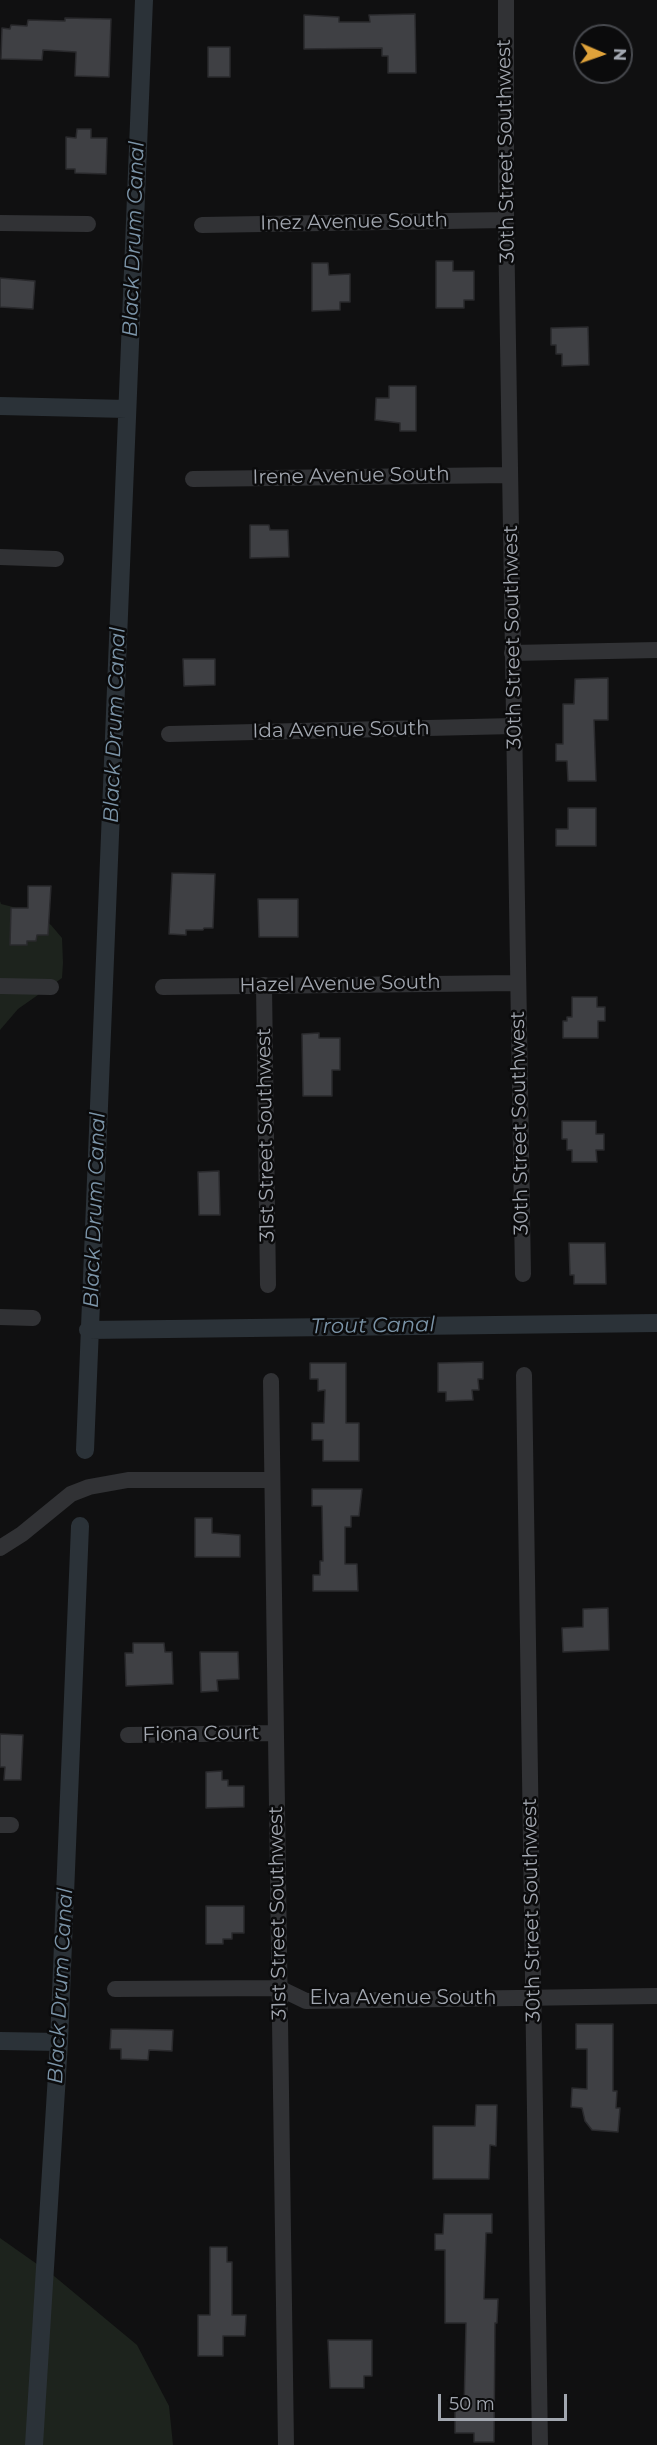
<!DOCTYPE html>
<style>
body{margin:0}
#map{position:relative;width:657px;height:2445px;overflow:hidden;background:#101011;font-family:Montserrat,sans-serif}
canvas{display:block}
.north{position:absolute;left:573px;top:24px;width:60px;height:60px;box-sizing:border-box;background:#0b0b0c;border:2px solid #47494e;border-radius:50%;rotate:92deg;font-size:16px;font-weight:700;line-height:24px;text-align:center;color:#a2a7b0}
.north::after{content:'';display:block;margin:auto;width:21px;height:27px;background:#dfa23a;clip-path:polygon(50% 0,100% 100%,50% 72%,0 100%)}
.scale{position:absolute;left:438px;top:2394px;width:129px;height:27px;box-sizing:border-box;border:3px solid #a2a7b0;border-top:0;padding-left:8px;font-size:18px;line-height:21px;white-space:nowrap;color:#a2a7b0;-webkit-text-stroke:4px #0b0b0c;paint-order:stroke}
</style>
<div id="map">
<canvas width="657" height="2445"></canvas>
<div class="north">N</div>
<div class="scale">50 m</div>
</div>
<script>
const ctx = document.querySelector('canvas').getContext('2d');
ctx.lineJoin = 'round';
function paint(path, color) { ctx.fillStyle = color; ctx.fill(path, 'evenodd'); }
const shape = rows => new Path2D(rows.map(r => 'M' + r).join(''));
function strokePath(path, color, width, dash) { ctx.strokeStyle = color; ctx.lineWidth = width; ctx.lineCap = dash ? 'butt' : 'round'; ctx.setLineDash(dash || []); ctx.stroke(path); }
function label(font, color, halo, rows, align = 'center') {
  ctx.font = font + ' Montserrat,sans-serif'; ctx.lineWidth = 5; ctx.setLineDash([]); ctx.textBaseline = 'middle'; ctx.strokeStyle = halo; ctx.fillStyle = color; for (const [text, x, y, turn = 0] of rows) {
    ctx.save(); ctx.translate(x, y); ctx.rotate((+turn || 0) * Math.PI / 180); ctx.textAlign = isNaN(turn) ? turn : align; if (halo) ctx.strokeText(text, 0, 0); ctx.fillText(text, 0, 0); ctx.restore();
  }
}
const green = shape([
 [0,901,1,904,33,912,51,925,62,938,63,963,62,978,18,1009,0,1030],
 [0,2238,54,2276,137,2345,169,2406,173,2445,0,2445]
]);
const canal = shape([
 [0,406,127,409],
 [88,1330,657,1323],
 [85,1450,144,0],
 [0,2041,59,2042],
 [34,2445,59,2042,80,1526]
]);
const building = shape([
 [415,14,416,73,388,73,388,56,382,56,382,48,304,49,304,15,339,17,339,22,370,22,369,15,415,14],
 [65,18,111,19,109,77,75,76,76,52,43,50,42,60,1,59,2,28,10,29,11,25,27,26,28,20,65,21,65,18],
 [208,47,230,47,230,77,208,77,208,47],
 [77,129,91,129,91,138,107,138,106,174,75,173,75,169,66,169,66,137,76,138,77,129],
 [436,261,453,261,453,271,474,271,474,300,464,300,464,308,436,308,436,261],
 [312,263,328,263,329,275,350,274,350,302,340,302,340,310,312,311,312,263],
 [0,278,35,281,33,309,0,307,0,278],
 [588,327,589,365,562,366,562,354,556,354,556,345,551,345,551,328,588,327],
 [389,386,416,386,416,431,400,431,400,423,375,420,376,398,389,398,389,386],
 [250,525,269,525,270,530,288,530,289,557,250,558,250,525],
 [183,659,215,659,215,685,184,686,183,659],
 [608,678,608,720,594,720,596,781,568,781,567,761,556,761,556,744,563,744,563,704,574,704,575,679,608,678],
 [568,808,596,808,596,846,556,846,556,829,568,829,568,808],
 [172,873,215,874,213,928,204,928,203,930,186,930,186,935,169,934,172,873],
 [28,886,51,886,48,935,37,935,36,941,27,941,27,945,10,945,11,908,28,908,28,886],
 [258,899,298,899,298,937,259,937,258,899],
 [572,997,597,997,597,1007,605,1007,605,1021,598,1021,598,1038,563,1038,563,1021,567,1021,567,1017,572,1017,572,997],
 [319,1033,319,1038,340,1038,340,1070,332,1070,332,1096,303,1096,302,1034,319,1033],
 [562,1121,596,1121,596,1134,604,1134,604,1150,596,1150,597,1162,572,1162,572,1150,567,1150,567,1139,562,1139,562,1121],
 [219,1171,220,1215,199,1215,198,1172,219,1171],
 [569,1243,605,1243,606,1284,574,1284,574,1275,570,1275,569,1243],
 [483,1362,483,1379,478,1379,479,1390,472,1390,473,1400,446,1401,446,1392,438,1392,438,1363,483,1362],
 [310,1363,346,1363,346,1423,359,1423,359,1461,323,1461,323,1440,312,1440,312,1423,324,1423,325,1390,318,1391,318,1379,310,1379,310,1363],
 [312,1489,362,1489,359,1516,351,1516,351,1527,345,1527,345,1564,357,1564,358,1591,313,1591,313,1575,320,1575,320,1561,323,1561,322,1506,312,1506,312,1489],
 [195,1518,212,1518,212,1533,240,1535,240,1557,195,1557,195,1518],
 [608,1608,609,1650,563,1652,562,1628,583,1627,583,1609,608,1608],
 [133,1643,164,1643,165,1652,172,1652,173,1684,126,1686,125,1653,133,1653,133,1643],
 [200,1652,238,1652,239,1679,217,1680,218,1691,201,1692,200,1652],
 [0,1734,23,1735,21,1780,4,1780,5,1767,0,1767,0,1734],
 [222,1771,222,1780,228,1780,228,1786,244,1786,244,1807,206,1808,206,1772,222,1771],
 [206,1906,244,1906,244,1933,232,1933,232,1939,223,1939,223,1944,206,1944,206,1906],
 [576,2024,613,2024,613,2091,617,2091,616,2108,620,2108,618,2132,592,2130,585,2121,582,2108,571,2107,572,2088,587,2089,587,2049,576,2049,576,2024],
 [111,2029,173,2030,172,2051,149,2050,148,2060,121,2059,121,2049,110,2049,111,2029],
 [476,2105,497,2105,496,2146,490,2145,489,2179,433,2179,433,2126,475,2126,476,2105],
 [444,2214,492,2214,492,2233,486,2233,484,2299,498,2299,497,2323,495,2323,494,2442,474,2442,474,2433,455,2433,455,2410,464,2410,466,2323,445,2323,445,2250,435,2250,435,2234,443,2234,444,2214],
 [210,2247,227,2247,227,2262,232,2262,232,2315,246,2315,245,2336,223,2336,223,2356,198,2356,198,2315,210,2315,210,2247],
 [328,2340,372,2340,372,2376,364,2376,364,2388,330,2388,328,2340]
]);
const street = shape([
 [506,0,506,220,523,1274],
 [0,223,88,224],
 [202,225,506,220],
 [193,479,510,475],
 [0,557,56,559],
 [512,653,657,650],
 [169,734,514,726],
 [264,985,268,1285],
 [0,986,51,987],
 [163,987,518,983],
 [0,1317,33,1318],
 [524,1375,540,2445],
 [271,1381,286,2445],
 [0,1548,22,1534,71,1494,89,1487,128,1480,272,1480],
 [128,1735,275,1733],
 [0,1825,11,1825],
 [115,1989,279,1988,306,2001,657,1996]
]);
const streetNames = [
 ["30th Street Southwest",506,151,-91],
 ["Inez Avenue South",354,222,-1],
 ["Irene Avenue South",351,476,-1],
 ["30th Street Southwest",513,637,-91],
 ["Ida Avenue South",341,730,-1],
 ["Hazel Avenue South",340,984,-1],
 ["30th Street Southwest",520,1123,-91],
 ["31st Street Southwest",266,1135,-91],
 ["Fiona Court",201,1734,-1],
 ["30th Street Southwest",532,1910,-91],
 ["31st Street Southwest",278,1913,-91],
 ["Elva Avenue South",403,1998]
];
const waterNames = [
 ["Black Drum Canal",134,239,-88],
 ["Black Drum Canal",115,725,-88],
 ["Black Drum Canal",95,1210,-88],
 ["Trout Canal",373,1326,-1],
 ["Black Drum Canal",61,1986,-87]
];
paint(green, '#1d231d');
strokePath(canal, '#2b3238', 18);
paint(building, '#3f4044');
strokePath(building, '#2a2a2d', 1.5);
strokePath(street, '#313235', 16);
label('20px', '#a2a7b0', '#0b0b0c', streetNames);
label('italic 21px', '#7c95a9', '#0b0b0c', waterNames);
</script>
